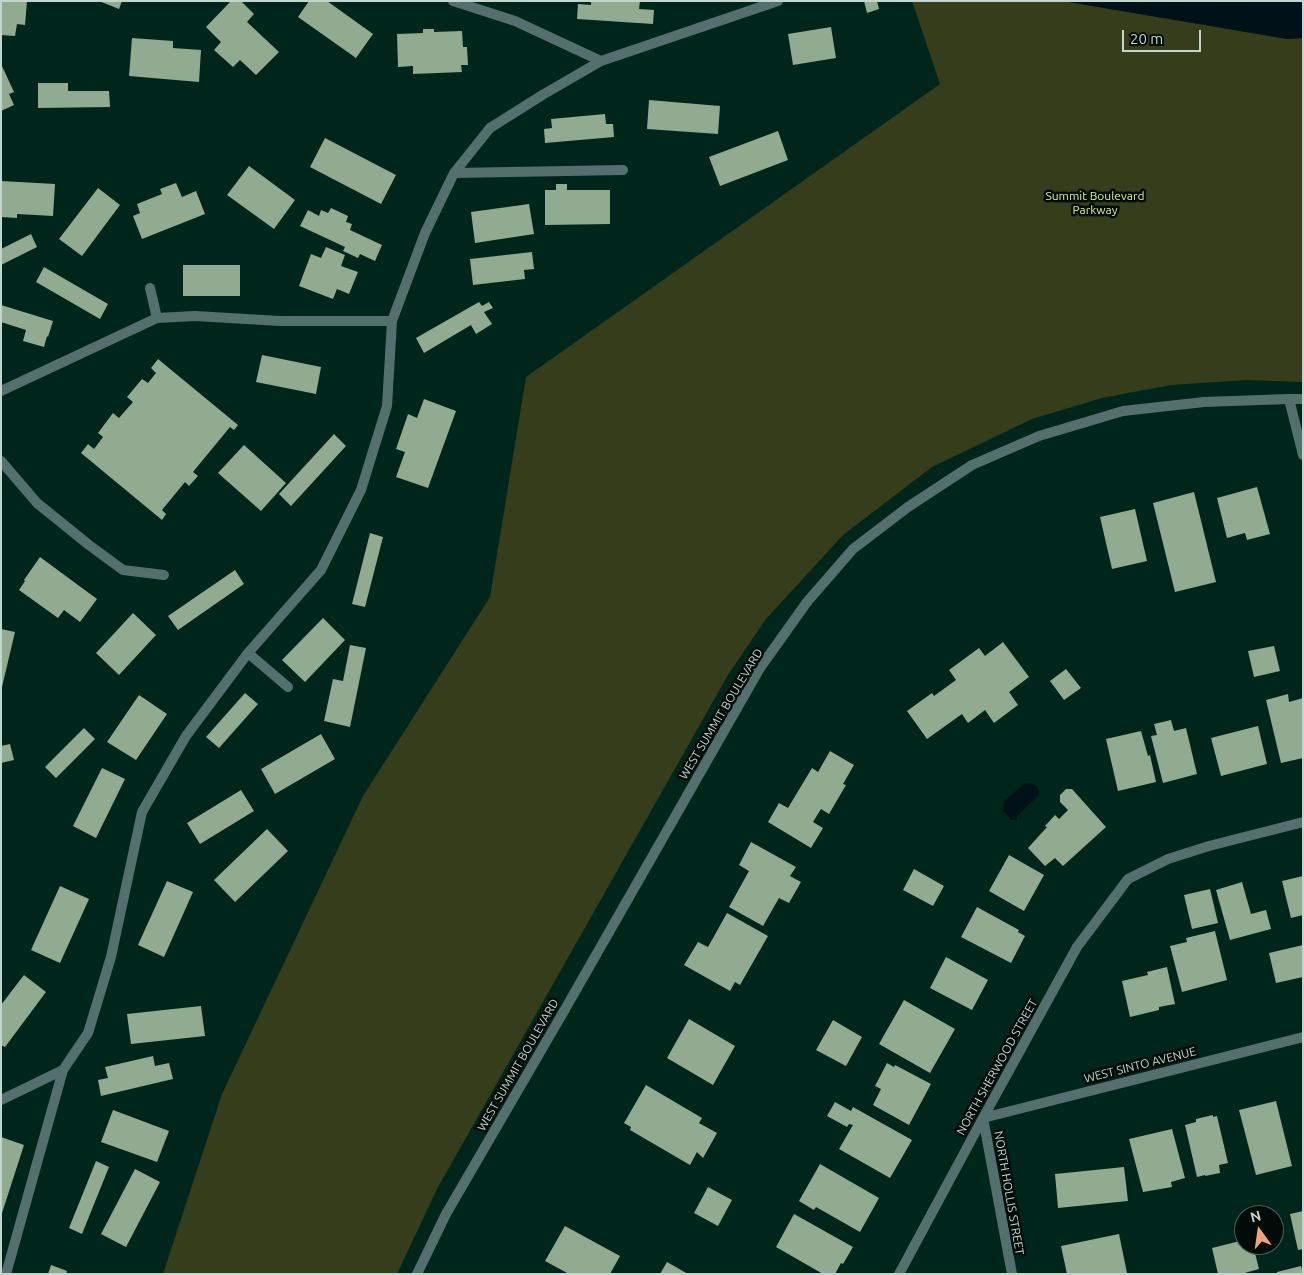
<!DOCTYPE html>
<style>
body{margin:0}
#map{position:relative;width:1304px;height:1275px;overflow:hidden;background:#00251a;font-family:Ubuntu,sans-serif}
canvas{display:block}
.frame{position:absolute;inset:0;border:2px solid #c3d6ce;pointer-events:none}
.north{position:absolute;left:1234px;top:1205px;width:50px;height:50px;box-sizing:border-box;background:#010b07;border:1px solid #4f5c57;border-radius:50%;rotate:346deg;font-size:14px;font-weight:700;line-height:20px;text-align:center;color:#c3d6ce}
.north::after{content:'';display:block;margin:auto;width:18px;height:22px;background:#f1a17c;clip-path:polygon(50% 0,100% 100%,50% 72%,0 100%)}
.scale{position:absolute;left:1122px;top:30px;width:79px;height:22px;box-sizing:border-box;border:2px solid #c3d6ce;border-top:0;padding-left:6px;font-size:15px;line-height:18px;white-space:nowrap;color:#c3d6ce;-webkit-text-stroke:4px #010b07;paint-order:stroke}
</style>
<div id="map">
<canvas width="1304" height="1275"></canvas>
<div class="frame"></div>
<div class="north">N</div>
<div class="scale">20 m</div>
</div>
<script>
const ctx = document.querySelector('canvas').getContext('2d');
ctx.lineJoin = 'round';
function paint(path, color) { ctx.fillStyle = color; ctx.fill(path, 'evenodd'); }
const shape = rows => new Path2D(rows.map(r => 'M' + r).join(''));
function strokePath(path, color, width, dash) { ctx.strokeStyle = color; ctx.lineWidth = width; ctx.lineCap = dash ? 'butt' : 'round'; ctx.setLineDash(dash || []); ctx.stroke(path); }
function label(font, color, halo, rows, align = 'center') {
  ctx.font = font + ' Ubuntu,sans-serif'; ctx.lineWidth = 5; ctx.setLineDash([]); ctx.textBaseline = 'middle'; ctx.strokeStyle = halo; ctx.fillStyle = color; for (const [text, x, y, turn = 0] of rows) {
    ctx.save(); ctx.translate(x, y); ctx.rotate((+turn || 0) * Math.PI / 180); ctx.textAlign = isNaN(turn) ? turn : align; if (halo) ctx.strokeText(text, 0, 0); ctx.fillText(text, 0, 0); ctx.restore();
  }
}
const green = shape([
 [912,1,1063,1,1287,39,1303,38,1303,382,1247,380,1171,385,1102,398,1032,419,932,467,843,535,766,619,728,675,437,1189,397,1274,163,1274,222,1094,363,796,490,597,526,377,940,84]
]);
const water = shape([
 [1063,1,1303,1,1303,38,1288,39],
 [1030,783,1037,786,1039,793,1038,796,1017,816,1017,820,1010,820,1009,817,1003,811,1004,801,1024,784]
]);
const building = shape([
 [1,1,27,1,25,25,17,24,15,36,1,35],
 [99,1,122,1,119,9],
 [231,1,241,1,254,14,247,22,279,52,256,75,240,60,233,67,214,50,221,42,206,27],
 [309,1,327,1,373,34,356,58,298,17],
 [591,1,640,1,639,9,654,10,653,24,577,19,578,4,591,5],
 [864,1,877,1,879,9,867,13],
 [831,27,836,58,793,65,788,34],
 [423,29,434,29,434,32,462,31,463,47,467,47,468,65,461,65,462,72,413,74,413,66,398,67,397,34,423,33],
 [132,38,173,41,173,48,201,50,199,82,129,76],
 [1,64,14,92,9,94,14,105,1,111],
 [38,83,68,83,68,91,109,91,110,107,38,108],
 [649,100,720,106,718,134,647,129],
 [605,114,606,124,613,124,614,137,545,143,544,129,552,128,551,119],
 [778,131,788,160,720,186,709,157],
 [325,138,396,175,381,204,310,167],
 [249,166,295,200,274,229,227,195],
 [1,181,55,184,53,216,17,214,17,218,1,217],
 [176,183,182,197,196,191,205,214,142,239,133,216,140,213,137,204,162,194,160,189],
 [556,184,567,184,567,190,610,190,610,224,545,225,545,190,556,190],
 [98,188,120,205,82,256,59,239],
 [529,204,534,234,475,243,471,212],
 [331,208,348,216,346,222,352,224,350,230,382,245,375,261,360,254,358,258,343,251,345,247,300,226,308,210,319,216,321,210,328,213],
 [31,234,37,247,1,265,1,249],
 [326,247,345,255,341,266,358,272,349,294,337,289,333,299,299,286,311,254,321,258],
 [532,252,534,269,524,270,525,279,473,285,470,259],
 [183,265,240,265,240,296,183,296],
 [44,267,108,304,100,319,36,282],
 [479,302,482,306,489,302,493,308,484,312,492,324,476,334,471,325,424,353,416,338],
 [1,305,53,321,48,337,47,336,44,347,23,341,26,330,1,322],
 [262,355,321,367,316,394,256,382],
 [158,359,238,425,234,430,230,427,193,472,198,476,189,486,185,482,162,510,166,514,162,520,81,453,88,444,94,449,103,437,98,433,113,413,119,418,133,402,127,397,142,379,148,383,156,373,151,368],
 [424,399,456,411,428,488,396,477,405,452,396,449,408,414,417,418],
 [334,434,346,446,291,506,279,494],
 [244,445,286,483,261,511,218,473],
 [1257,487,1270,534,1247,540,1245,533,1227,538,1217,498],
 [1194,492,1216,582,1175,592,1153,503],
 [1135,509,1147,561,1112,569,1100,517],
 [370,533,383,537,365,607,352,604],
 [40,557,97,599,80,622,64,610,58,618,19,590,25,581,24,580],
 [235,570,244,584,178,630,168,616],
 [133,613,156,635,119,675,96,653],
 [323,618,345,640,305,682,282,660],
 [1,629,15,632,2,687,1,686],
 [1003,642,1029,677,1009,692,1018,705,994,723,985,710,968,723,962,714,927,739,907,711,932,693,934,696,956,680,949,670,979,648,985,656],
 [350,645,366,648,350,727,324,721,333,679,343,681],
 [1274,646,1280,671,1254,677,1248,651],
 [1066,669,1081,688,1064,700,1050,681],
 [245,693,258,704,219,748,206,737],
 [1288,694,1289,702,1303,698,1303,758,1281,763,1266,700],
 [139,695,167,714,136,760,107,742],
 [1171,720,1174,731,1186,728,1197,774,1163,783,1151,736,1157,735,1154,724],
 [1258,726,1267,764,1221,776,1211,738],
 [84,728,95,739,56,778,45,767],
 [1141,731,1148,756,1150,755,1156,782,1118,791,1106,739],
 [321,734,335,759,275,794,261,769],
 [10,744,14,760,1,763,1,746],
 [830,751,854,765,843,784,846,785,829,814,821,809,813,822,823,828,811,848,768,822,779,803,788,808,812,768,818,772],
 [102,768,125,779,96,838,73,826],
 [1066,789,1072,789,1106,827,1063,866,1055,858,1045,866,1028,848,1047,827,1045,826,1055,815,1059,819,1068,810,1060,802,1060,795],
 [241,790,254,811,200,844,187,823],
 [267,829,288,851,235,902,214,880],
 [751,842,796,867,790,876,801,882,789,903,779,898,763,926,729,907,749,871,739,865],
 [1009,855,1044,875,1024,911,989,891],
 [914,869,944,886,933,906,903,890],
 [1303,876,1303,915,1291,918,1282,881],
 [167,881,193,892,164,957,138,945],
 [1242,882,1251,914,1266,910,1271,929,1230,940,1216,890],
 [60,886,89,899,60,963,31,950],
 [1210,889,1218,923,1192,929,1184,895],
 [977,907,1019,930,1018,932,1025,936,1011,963,961,937],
 [727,913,768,936,740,985,735,982,730,991,684,965,698,942,708,947],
 [1215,931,1227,980,1182,992,1170,946,1187,942,1186,938],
 [1303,945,1303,977,1276,983,1269,953],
 [946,957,988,980,972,1010,930,988],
 [1167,967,1175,1004,1159,1007,1159,1010,1130,1017,1122,981,1148,975,1147,972],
 [24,975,46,992,5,1047,1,1045,1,1005],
 [904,1000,955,1029,930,1073,879,1044],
 [201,1006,205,1036,131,1044,127,1014],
 [689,1019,735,1046,713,1085,667,1058],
 [833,1020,862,1037,846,1066,816,1050],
 [153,1056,155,1066,169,1063,173,1079,101,1096,98,1080,108,1078,105,1067],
 [887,1063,894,1067,895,1065,931,1084,909,1125,873,1105,881,1089,875,1086],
 [646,1085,702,1118,699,1123,717,1133,703,1158,697,1152,690,1165,630,1130,631,1127,624,1123],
 [1276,1101,1292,1166,1256,1175,1239,1110],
 [835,1102,851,1111,853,1107,912,1140,890,1178,839,1149,853,1125,849,1124,847,1127,827,1116],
 [113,1110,169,1131,157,1162,101,1142],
 [1213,1115,1213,1117,1217,1116,1228,1163,1219,1165,1220,1173,1205,1176,1205,1175,1197,1177,1185,1125,1196,1122,1196,1119],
 [1172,1129,1185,1178,1171,1182,1172,1187,1143,1192,1129,1139],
 [1,1137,24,1145,2,1213,1,1213],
 [96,1161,109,1167,82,1234,69,1228],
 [820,1164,879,1198,860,1232,816,1207,814,1210,799,1201],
 [1124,1167,1128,1201,1058,1208,1055,1174],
 [135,1169,160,1182,126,1247,101,1234],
 [708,1187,732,1200,718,1226,694,1213],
 [1303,1211,1303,1249,1298,1250,1290,1214],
 [794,1214,853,1247,843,1264,841,1263,835,1274,823,1274,776,1247],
 [565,1226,620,1256,610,1274,569,1274,545,1261],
 [1119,1234,1127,1273,1067,1274,1061,1246],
 [1244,1240,1244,1245,1253,1245,1259,1269,1241,1274,1218,1274,1212,1248],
 [667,1262,688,1274,660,1274],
 [51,1265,67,1271,66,1274,48,1274],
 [1301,1266,1303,1274,1277,1274,1277,1272]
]);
const service = shape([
 [453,1,515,21,601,61],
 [454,173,490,128,544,94,601,61,778,1],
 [150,288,157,318],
 [1,391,157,318,195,316,280,321,392,321,425,233,454,173,623,170],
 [1,461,37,503,89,545,123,570,164,575],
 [248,653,288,687],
 [1,1100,63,1070,88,1033,111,957,142,812,186,736,248,653,321,570,361,490,387,406,392,321],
 [6,1274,63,1070]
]);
const minor = shape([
 [1289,399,1303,455],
 [899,1274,983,1118,1077,947,1128,879,1168,859,1209,846,1303,822],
 [1012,1274,983,1118,1303,1037]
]);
const tertiary = shape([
 [417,1274,446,1214,564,1011,760,668,807,602,853,549,908,507,972,465,1039,436,1123,411,1204,402,1289,399,1303,399]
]);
const parkNames = [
 ["Summit Boulevard",1095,196],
 ["Parkway",1095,210]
];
const streetNames = [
 ["WEST SUMMIT BOULEVARD",721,714,-59],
 ["WEST SUMMIT BOULEVARD",518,1065,-60],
 ["WEST SINTO AVENUE",1140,1065,-14],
 ["NORTH SHERWOOD STREET",997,1067,-61],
 ["NORTH HOLLIS STREET",1009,1193,80]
];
paint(green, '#363d1b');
paint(water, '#001218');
paint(building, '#91ab90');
strokePath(service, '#53706f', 10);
strokePath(minor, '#53706f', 10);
strokePath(tertiary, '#53706f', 10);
label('12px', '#dbef9e', '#010b07', parkNames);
label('12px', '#c3d6ce', '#010b07', streetNames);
</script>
